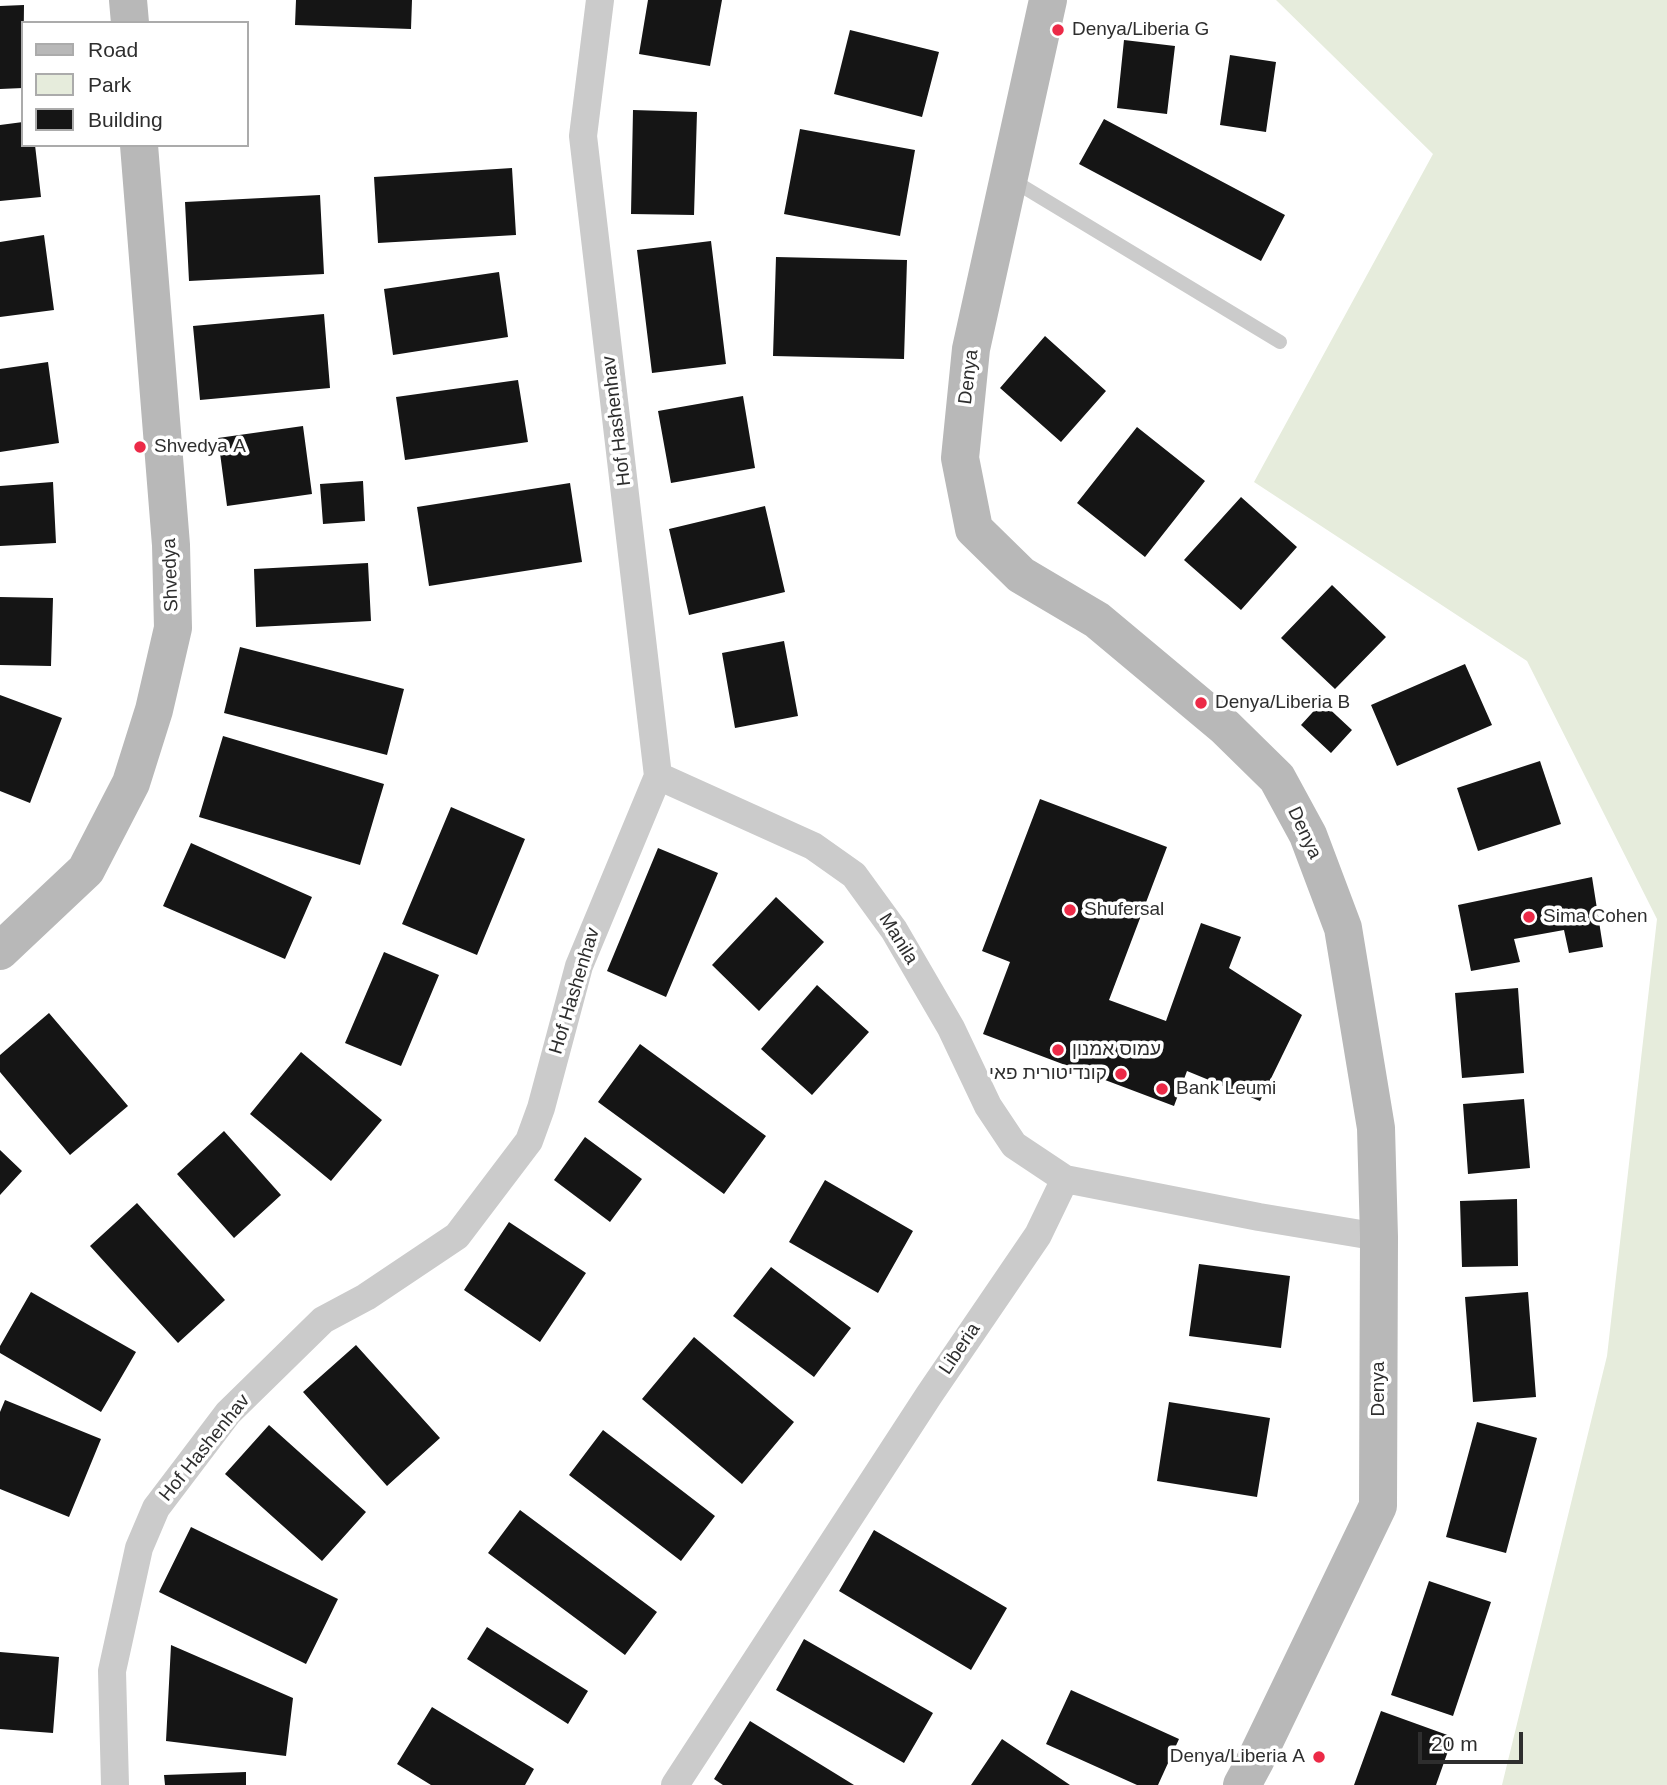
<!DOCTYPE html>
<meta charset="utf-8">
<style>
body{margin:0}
#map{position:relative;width:1667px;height:1785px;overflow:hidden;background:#fff;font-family:Helvetica,sans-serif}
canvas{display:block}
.legend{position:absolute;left:21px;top:21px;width:228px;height:126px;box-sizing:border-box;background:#fff;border:2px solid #ababab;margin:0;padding:9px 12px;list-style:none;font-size:21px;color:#2e2e2e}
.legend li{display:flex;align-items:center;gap:14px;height:35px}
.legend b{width:35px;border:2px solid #ababab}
.scale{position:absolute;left:1418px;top:1732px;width:105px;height:32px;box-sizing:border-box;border:4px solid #2e2e2e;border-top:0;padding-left:9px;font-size:21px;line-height:24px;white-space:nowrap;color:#2e2e2e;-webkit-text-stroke:5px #fff;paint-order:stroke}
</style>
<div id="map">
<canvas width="1667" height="1785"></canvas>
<ul class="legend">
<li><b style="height:9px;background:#b8b8b8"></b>Road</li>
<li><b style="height:19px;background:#e6ecdc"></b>Park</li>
<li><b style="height:19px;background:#151515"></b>Building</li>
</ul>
<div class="scale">20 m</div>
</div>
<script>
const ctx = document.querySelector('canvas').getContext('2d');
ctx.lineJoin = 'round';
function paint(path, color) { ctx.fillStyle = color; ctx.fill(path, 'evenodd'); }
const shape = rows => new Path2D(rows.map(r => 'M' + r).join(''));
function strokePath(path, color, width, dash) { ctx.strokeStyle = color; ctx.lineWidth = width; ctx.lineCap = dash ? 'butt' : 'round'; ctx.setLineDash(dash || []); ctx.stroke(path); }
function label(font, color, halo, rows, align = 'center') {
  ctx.font = font + ' Helvetica,Heebo,sans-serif'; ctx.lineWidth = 7; ctx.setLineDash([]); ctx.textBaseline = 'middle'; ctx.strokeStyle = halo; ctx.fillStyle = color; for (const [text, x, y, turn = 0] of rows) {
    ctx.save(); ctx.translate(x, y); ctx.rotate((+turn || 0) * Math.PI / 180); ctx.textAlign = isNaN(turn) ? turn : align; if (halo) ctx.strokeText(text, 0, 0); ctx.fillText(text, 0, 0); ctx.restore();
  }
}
const green = shape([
 [1276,0,1667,0,1667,1785,1502,1785,1607,1356,1657,919,1527,661,1254,482,1433,154]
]);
const building = shape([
 [296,0,412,0,411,29,295,25],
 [648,0,722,0,710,66,639,54],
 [24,5,23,88,0,89,0,6],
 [850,30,939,52,922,117,834,94],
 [1124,40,1175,46,1167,114,1117,108],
 [1230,55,1276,62,1266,132,1220,125],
 [633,110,697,112,694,215,631,214],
 [1104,119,1285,215,1261,261,1079,164],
 [23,122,23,145,35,145,41,197,0,201,0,125],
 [800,129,915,150,900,236,784,214],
 [512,168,516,235,378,243,374,177],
 [320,195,324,274,189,281,185,202],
 [44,235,54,310,0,317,0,242],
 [711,241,726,364,652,373,637,250],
 [776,257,907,260,904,359,773,356],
 [499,272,508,337,393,355,384,289],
 [324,314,330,388,200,400,193,326],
 [1045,336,1106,391,1061,442,1000,388],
 [48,362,59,443,0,452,0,369],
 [518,380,528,442,405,460,396,397],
 [743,396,755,468,671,483,658,411],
 [303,426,312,494,227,506,218,438],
 [1137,427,1205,481,1145,557,1077,503],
 [363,481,365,521,323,524,320,484],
 [53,482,56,543,0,546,0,486],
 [570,483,582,562,429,586,417,507],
 [1241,497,1297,547,1241,610,1184,560],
 [765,506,785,592,689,615,669,529],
 [368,563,371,621,256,627,254,569],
 [1332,585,1386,637,1335,689,1281,638],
 [0,597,53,598,51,666,0,665],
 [784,641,798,716,735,728,722,653],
 [240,647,404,689,387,755,224,713],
 [1465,664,1492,725,1397,766,1371,705],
 [0,695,62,718,30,803,0,791],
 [1322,702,1352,730,1331,753,1301,725],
 [223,736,384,784,360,865,199,817],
 [1540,761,1561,824,1478,851,1457,788],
 [1040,799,1167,847,1109,1000,1166,1021,1201,923,1241,937,1229,968,1302,1015,1260,1101,1187,1071,1174,1106,983,1034,1010,962,982,951],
 [451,807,525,839,477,955,402,924],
 [191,843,312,897,285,959,163,906],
 [658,848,718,873,666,997,607,971],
 [1592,877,1603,947,1569,953,1564,930,1514,939,1520,962,1471,971,1458,905],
 [776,897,824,942,759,1011,712,965],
 [384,952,439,975,401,1066,345,1043],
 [817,985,869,1032,812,1095,761,1049],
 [1518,988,1524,1073,1462,1078,1455,993],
 [49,1013,128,1106,70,1155,0,1072,0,1055],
 [640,1044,766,1136,724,1194,598,1102],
 [301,1052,382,1120,331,1181,250,1114],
 [1524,1099,1530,1168,1468,1174,1463,1104],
 [224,1131,281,1195,234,1238,177,1174],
 [585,1137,642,1179,610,1222,554,1180],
 [0,1150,22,1171,0,1195],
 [825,1180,913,1231,878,1293,789,1242],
 [1517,1199,1518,1266,1462,1267,1460,1201],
 [137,1203,225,1300,178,1343,90,1246],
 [509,1222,586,1273,540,1342,464,1290],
 [1199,1264,1290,1276,1281,1348,1189,1336],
 [771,1267,851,1328,814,1377,733,1316],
 [31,1292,136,1352,101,1412,0,1353,0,1346],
 [1528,1292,1536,1397,1473,1402,1465,1297],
 [694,1337,794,1422,742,1484,642,1399],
 [356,1345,440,1438,387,1486,303,1392],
 [5,1400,101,1439,69,1517,0,1489,0,1412],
 [1169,1402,1270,1418,1257,1497,1157,1481],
 [1477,1422,1537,1438,1506,1553,1446,1537],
 [269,1425,366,1512,322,1561,225,1474],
 [603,1430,715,1516,681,1561,569,1475],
 [520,1510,657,1612,625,1655,488,1553],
 [191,1527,338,1599,306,1664,159,1592],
 [874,1530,1007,1608,971,1670,839,1591],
 [1429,1581,1491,1602,1453,1716,1391,1695],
 [487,1627,588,1691,568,1724,467,1659],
 [804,1639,933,1713,904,1763,776,1690],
 [171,1645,293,1698,286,1756,166,1741],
 [0,1652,59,1657,53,1733,0,1729],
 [1071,1690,1179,1739,1158,1785,1137,1785,1046,1744],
 [432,1707,534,1769,525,1785,431,1785,397,1764],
 [1381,1711,1453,1737,1436,1785,1354,1785],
 [750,1721,854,1785,723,1785,714,1779],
 [1002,1739,1070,1785,971,1785],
 [246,1772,246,1785,165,1785,164,1775]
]);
const lane = shape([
 [1012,180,1280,342]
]);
const street = shape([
 [658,776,813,846,854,875,894,930,951,1028,988,1106,1014,1145,1065,1179],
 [115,1785,112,1671,139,1548,156,1508,228,1413,323,1320,366,1297,457,1236,529,1141,541,1108,579,966,658,776,583,136,600,0],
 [675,1785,929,1395,1038,1235,1065,1179,1259,1217,1379,1237]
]);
const secondary = shape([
 [128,0,130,23],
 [1048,0,971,349,960,458,974,529,1021,575,1097,620,1225,727,1277,778,1308,835,1343,928,1376,1128,1379,1237,1378,1506,1255,1761,1242,1785],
 [0,951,86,870,131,783,154,710,173,628,171,545,139,145]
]);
const markers = [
 [1058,30,7,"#ec2a47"],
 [140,447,7,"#ec2a47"],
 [1201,703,7,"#ec2a47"],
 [1070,910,7,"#ec2a47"],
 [1529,917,7,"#ec2a47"],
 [1058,1050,7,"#ec2a47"],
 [1121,1074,7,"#ec2a47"],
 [1162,1089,7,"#ec2a47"],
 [1319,1757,7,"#ec2a47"]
];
const poiNames = [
 ["Denya/Liberia G",1072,30],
 ["Shvedya A",154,447],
 ["Denya/Liberia B",1215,703],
 ["Shufersal",1084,910],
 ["Sima Cohen",1543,917],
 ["עמוס אמנון",1072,1050],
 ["קונדיטורית פאי",1107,1074,"right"],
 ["Bank Leumi",1176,1089],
 ["Denya/Liberia A",1305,1757,"right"]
];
const streetNames = [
 ["Denya",969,377,-83],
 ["Hof Hashenhav",617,421,-97],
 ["Shvedya",171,575,-92],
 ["Denya",1304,833,65],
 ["Manila",898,939,58],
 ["Hof Hashenhav",575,991,-73],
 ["Liberia",960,1349,-56],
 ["Denya",1379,1389,-90],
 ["Hof Hashenhav",205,1448,-51]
];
paint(green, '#e6ecdc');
paint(building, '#151515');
strokePath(lane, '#cbcbcb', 14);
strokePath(street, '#cbcbcb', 28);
strokePath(secondary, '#b8b8b8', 38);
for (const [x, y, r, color] of markers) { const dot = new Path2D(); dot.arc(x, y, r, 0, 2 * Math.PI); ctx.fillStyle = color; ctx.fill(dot); strokePath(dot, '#fff', 2.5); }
label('19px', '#2e2e2e', '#fff', poiNames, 'left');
label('19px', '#2e2e2e', '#fff', streetNames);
</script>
